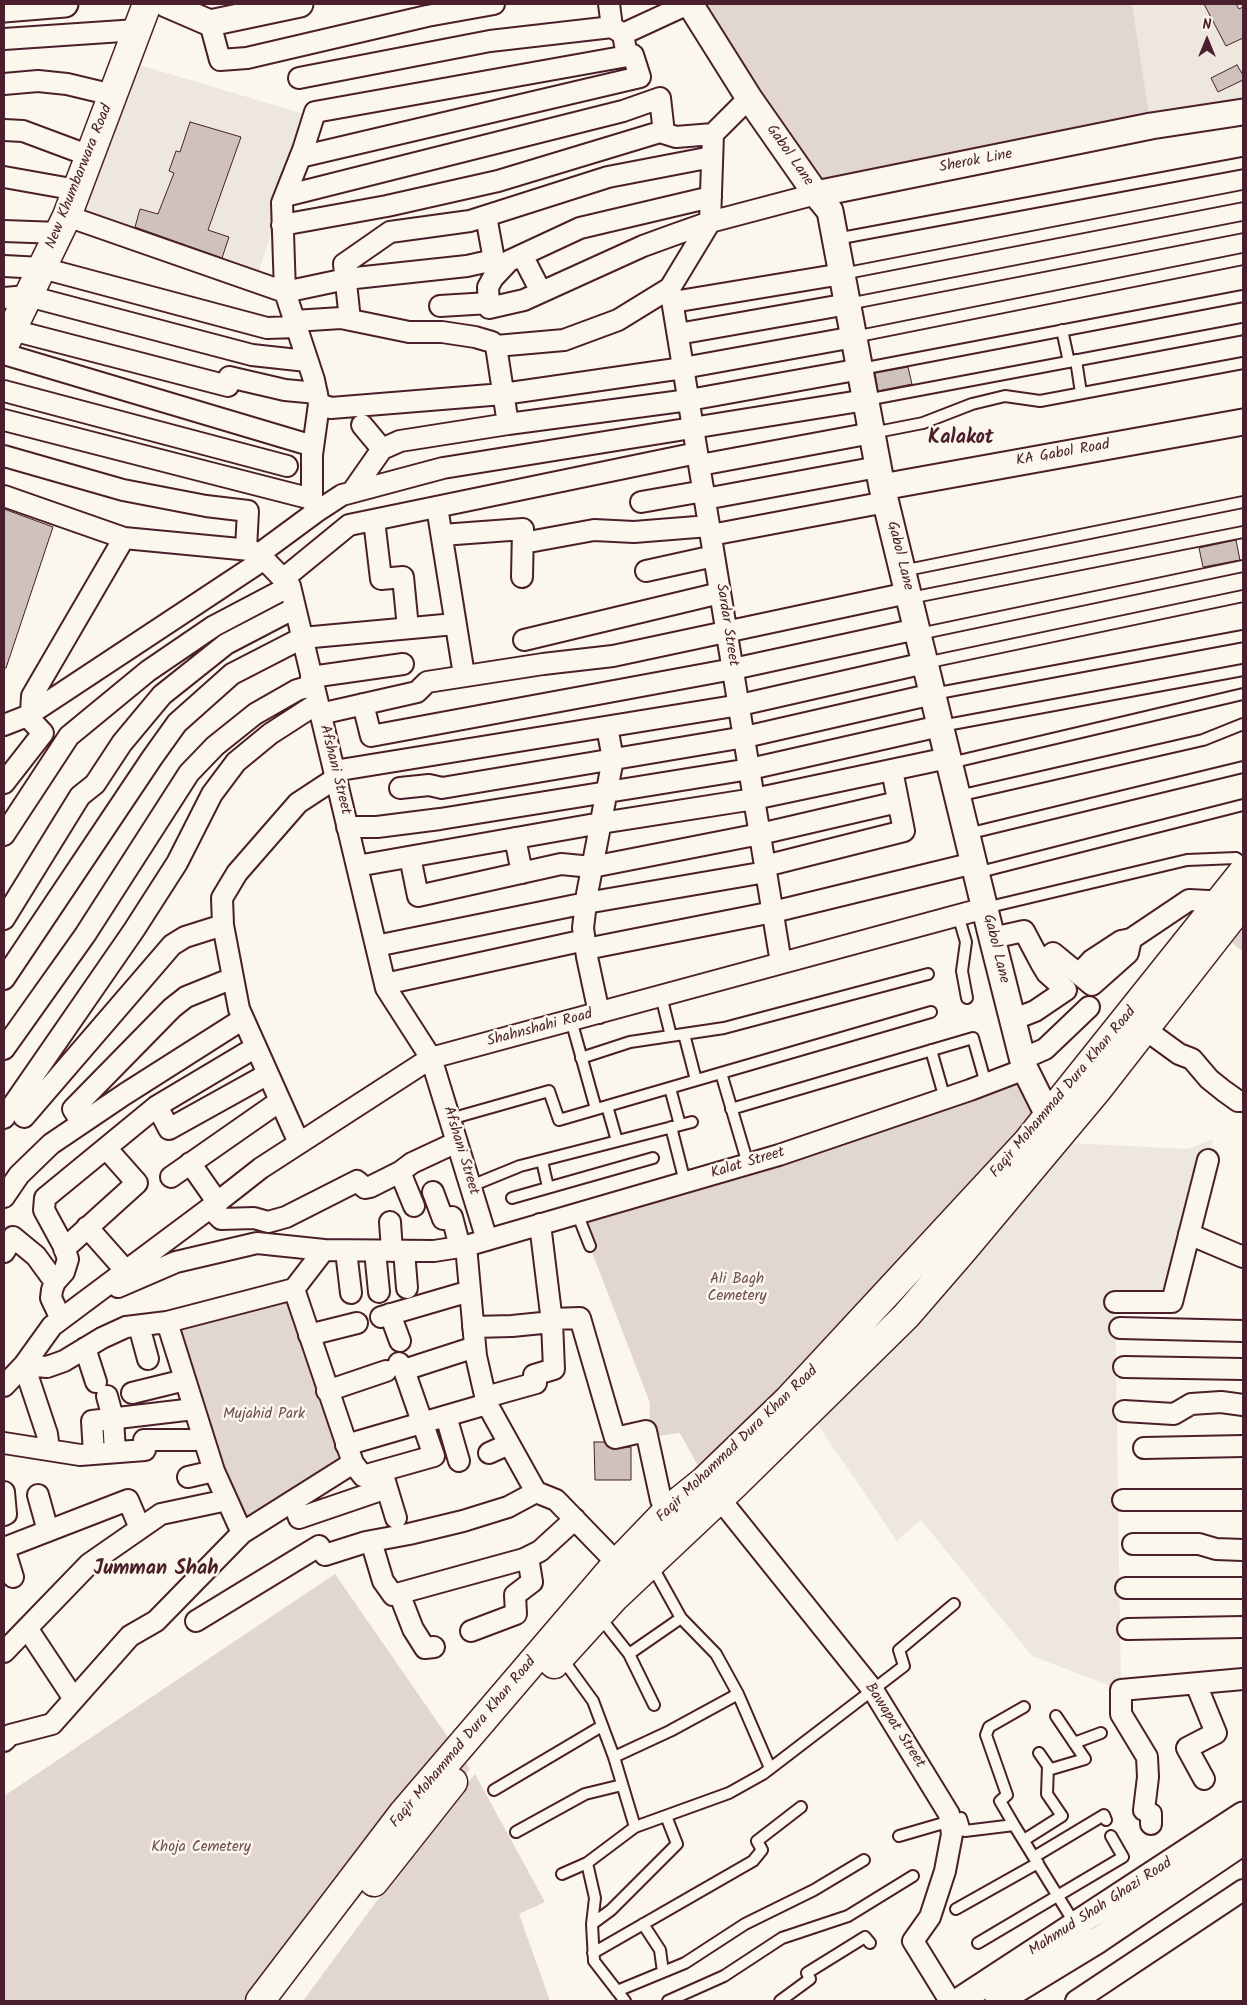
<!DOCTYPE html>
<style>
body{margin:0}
#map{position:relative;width:1247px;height:2005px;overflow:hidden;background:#fbf7ec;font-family:Kalam,sans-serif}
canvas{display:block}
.frame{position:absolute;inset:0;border:5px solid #4a1f2b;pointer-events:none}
.north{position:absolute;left:1182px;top:15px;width:50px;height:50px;-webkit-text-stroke:4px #fbf7ec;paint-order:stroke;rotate:0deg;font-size:14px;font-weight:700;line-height:20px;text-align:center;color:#4a1f2b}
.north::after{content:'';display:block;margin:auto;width:18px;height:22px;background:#4a1f2b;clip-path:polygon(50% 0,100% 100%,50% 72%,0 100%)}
</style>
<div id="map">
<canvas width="1247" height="2005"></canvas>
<div class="frame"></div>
<div class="north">N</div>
</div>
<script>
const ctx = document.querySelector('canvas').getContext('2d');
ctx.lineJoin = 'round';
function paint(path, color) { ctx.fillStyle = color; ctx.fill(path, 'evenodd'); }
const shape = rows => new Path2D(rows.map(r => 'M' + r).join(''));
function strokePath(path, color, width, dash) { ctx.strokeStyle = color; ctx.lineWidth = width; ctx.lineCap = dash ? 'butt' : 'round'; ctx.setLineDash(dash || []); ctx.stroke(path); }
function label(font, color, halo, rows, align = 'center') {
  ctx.font = font + ' Kalam,sans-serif'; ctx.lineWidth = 5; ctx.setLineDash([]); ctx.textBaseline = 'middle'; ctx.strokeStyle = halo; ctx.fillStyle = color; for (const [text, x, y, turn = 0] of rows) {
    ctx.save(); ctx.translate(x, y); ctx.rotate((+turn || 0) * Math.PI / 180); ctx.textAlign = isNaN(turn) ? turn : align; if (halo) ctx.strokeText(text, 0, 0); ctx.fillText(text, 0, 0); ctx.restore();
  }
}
const built = shape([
 [1132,4,1243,4,1243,113,1151,126],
 [126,61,311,116,255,282,67,216],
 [1213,1139,1172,1302,1115,1302,1121,1690,1032,1656,921,1520,897,1541,801,1400,1029,1141,1188,1149]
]);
const green = shape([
 [692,4,1132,4,1151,126,816,194],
 [1243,921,1243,952,1229,940],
 [1024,1070,1039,1129,715,1497,680,1433,649,1437,650,1403,577,1213],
 [294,1289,353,1463,242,1533,167,1322],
 [335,1574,470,1769,270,2001,4,2001,4,1796],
 [475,1774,545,1902,519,1914,550,2001,303,2001,393,1879]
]);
const building = shape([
 [1204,4,1236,4,1239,9,1243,7,1243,38,1226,46,1204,4],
 [1237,65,1243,75,1243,80,1218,92,1211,78,1237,65],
 [190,122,241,137,208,230,229,237,222,258,135,227,140,209,158,214,174,173,169,171,176,151,180,152,190,122],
 [908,367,912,384,878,391,875,373,908,367],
 [4,509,53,527,6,668,4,668,4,509],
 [1236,540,1240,560,1203,567,1199,548,1236,540],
 [594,1442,604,1442,612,1449,631,1447,631,1480,595,1480,594,1442]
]);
const service = shape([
 [836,239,1243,163],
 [842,274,1243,196],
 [848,304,1243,227],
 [1062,330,1069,362],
 [854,337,1243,259],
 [1076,360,1081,393],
 [861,369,1243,296],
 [866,400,1243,329],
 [872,433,923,423,972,404,1005,396,1040,401,1243,363],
 [902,571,1243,502],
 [910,598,1243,532],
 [919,634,1243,566],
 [925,663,1243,596],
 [933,694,1243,636],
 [941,726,1243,670],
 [950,763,1243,694],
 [958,796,1203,740,1243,724],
 [967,834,1243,767],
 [976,873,1243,805],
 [985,908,1187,860,1236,858,1243,863],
 [958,915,966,942,962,971,967,998],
 [661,996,671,1036],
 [571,1020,596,1109],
 [684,1034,696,1080],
 [931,1050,945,1099],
 [581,1058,630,1042,724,1028,928,974],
 [721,1073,748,1164],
 [670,1088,680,1125],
 [607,1106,617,1141],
 [731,1109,973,1038,986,1084],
 [450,1119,549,1091,559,1120,931,1012],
 [671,1127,685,1182],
 [542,1161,548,1187],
 [471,1186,520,1166,692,1122],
 [512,1198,653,1158],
 [577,1213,590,1246],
 [651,1564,681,1618,716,1654,738,1694],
 [599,1616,629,1654,654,1705],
 [629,1654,681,1618],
 [561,1657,593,1701,614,1757,635,1827],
 [1074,1743,1101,1733],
 [614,1757,670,1731,738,1694,770,1768],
 [1048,1770,1085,1759,1056,1716],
 [494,1790,602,1726],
 [1014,1825,1000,1801,1007,1795,986,1735,989,1727,1024,1707],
 [516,1832,585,1794,622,1785],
 [899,1836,961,1818,965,1831,1014,1825,1075,1924],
 [1024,1840,1062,1816,1047,1794,1048,1766,1039,1753],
 [1034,1857,1104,1815,1106,1820],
 [587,1863,595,1898,592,1924,594,1961,625,2001],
 [562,1874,587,1863,635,1827,729,1793,763,1774,904,1666,899,1650,954,1604],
 [956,1909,1038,1863],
 [592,1924,611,1910,677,1844,666,1816],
 [643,1924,660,1950,663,1972],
 [978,1943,1123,1857,1111,1836],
 [593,1953,753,1861,762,1850,757,1841,801,1807],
 [617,1991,685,1963,745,1924,814,1890,864,1860],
 [668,2001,724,1976,782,1938,848,1916,913,1876],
 [780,2001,810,1979,807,1973,865,1937,870,1943]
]);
const minor = shape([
 [609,4,612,27],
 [210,23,220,60,247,58,427,16,494,4],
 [623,34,688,4],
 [4,39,137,30],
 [299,78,490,41,612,27,623,34,627,56],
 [4,84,38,81,67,84,113,95],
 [4,130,23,131,90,156],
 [4,177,77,190],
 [285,196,623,111,660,98,664,133],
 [711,197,580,228,509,261,493,278,488,287,489,308,524,300,643,246,676,234,710,222,816,194],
 [67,216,285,292,346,279,467,266,494,260,486,216],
 [282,225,387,206,498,181,660,132,676,137,713,134],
 [4,231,59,233],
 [522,255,541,292],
 [4,266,42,268,267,328,296,327],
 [670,288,781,963],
 [4,298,28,296,252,355,307,361],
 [673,302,842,274],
 [440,306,489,303],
 [350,320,344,264,390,232,470,221,608,177,712,157],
 [294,321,341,318,409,332,442,332,475,337,492,342,496,346,508,424],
 [4,331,12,330,228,386,229,377,285,390,317,393],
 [678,334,848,304],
 [496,346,564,340,618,320,670,288,710,222,713,134,749,98],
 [4,354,313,446],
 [4,391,287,466],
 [319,404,331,408,503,394,683,368,854,337],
 [4,420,312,499],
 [362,425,382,449],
 [4,456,123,490,206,506,248,511,246,549],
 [700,465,872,433],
 [352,492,382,449,400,441,508,424,689,400,861,369],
 [4,496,124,538,250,550,259,554,290,586,386,988,431,1058,487,1240],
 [705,499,878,467],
 [641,502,704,491],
 [437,507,464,675],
 [316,512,342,495,443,468,866,400],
 [374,520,381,579,403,577,408,628],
 [442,535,523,529,522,577],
 [711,535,886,502],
 [523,543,594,530,634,532,709,526],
 [259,554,316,512,312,499,312,455,319,404,314,380,285,292,282,203,303,150,315,112,633,55,640,77,300,157],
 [646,571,714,556],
 [283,579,349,525,697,453],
 [524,640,720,593],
 [311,677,403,664],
 [363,704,371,736,733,669,917,629],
 [31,713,32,696,124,538],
 [320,714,417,692,427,682,543,664,613,656,908,593],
 [4,725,27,716,263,560],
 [334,771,740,705,925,663],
 [4,783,43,733,27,716],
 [400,788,429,785,442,788,745,737,933,694],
 [347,827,377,827,440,819,750,769,940,726],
 [4,835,69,736,148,671,214,626,290,586],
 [515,838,522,873],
 [410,857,418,896,561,864,592,867,760,834,898,802],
 [357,866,601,823,754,799,948,758],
 [765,866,904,831,892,770],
 [4,919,80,796,95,784,122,743,162,695,226,644,295,608],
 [992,938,1024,931,1041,963,1053,953,1092,985,1128,953,1131,939,1189,900,1208,901,1217,905,1226,913],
 [376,946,586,903,766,872],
 [586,949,773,912,974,863],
 [1079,974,1092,960,1121,941,1131,939],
 [4,979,152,758,177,723,232,674,302,638,455,624],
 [385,984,585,940],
 [599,1013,587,957,583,928,587,894,613,759,607,727],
 [1012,1020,1035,1011,1066,990,1047,973,1041,963],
 [1135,1022,1179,1054,1192,1059,1209,1079,1224,1091,1238,1101,1243,1101],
 [4,1049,85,935,189,773,215,746,255,714,297,690,314,685],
 [1022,1059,1045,1049,1089,1007],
 [157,1106,169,1129,268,1074],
 [24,1117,172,945,185,937,223,925],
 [4,1118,134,930,177,863,212,794,236,762,270,734,318,703],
 [82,1123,73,1109,172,1008,186,997,233,978],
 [299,1143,239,1009,223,925,222,898,237,873,298,803,336,778],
 [190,1163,218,1203],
 [400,1172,414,1206],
 [171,1177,280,1101],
 [433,1192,443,1219,452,1217,460,1247],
 [4,1197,19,1175,51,1144,125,1094,243,1019],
 [210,1208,221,1219,254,1218,268,1222,286,1217,357,1181,365,1188,370,1187,400,1172,412,1163,457,1142],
 [390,1222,392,1251],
 [87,1227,126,1271],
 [1189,1234,1243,1257],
 [466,1246,476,1356,487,1404,536,1492,556,1500,617,1563],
 [64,1249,137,1183,106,1148],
 [346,1251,351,1293],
 [375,1251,379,1292],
 [404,1251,407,1288],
 [4,1252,13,1237,36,1256,55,1282],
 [118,1287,176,1262,257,1243,324,1250],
 [1115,1302,1172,1302,1208,1160],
 [390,1314,400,1341],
 [381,1317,470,1291],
 [61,1319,51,1298,52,1290,55,1282,64,1272,68,1259,63,1245,44,1210,45,1198,157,1106,256,1047],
 [551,1319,580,1318,615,1438,646,1431,661,1500,668,1510],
 [167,1322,214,1471,242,1533],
 [139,1326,148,1359],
 [473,1327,512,1326,552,1322],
 [1120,1328,1243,1331],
 [309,1335,357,1323],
 [85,1348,96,1382],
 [1124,1367,1243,1369],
 [404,1370,475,1347],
 [4,1386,24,1365,52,1326,210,1208,261,1168,431,1058,985,908],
 [327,1391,386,1371],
 [132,1393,185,1380],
 [107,1396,113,1418,115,1452],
 [486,1397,536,1383,534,1375,554,1369,552,1322,540,1224],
 [1124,1411,1174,1414,1191,1404,1221,1402,1243,1405],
 [446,1416,459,1461],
 [4,1443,80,1455,145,1450,144,1440,204,1440],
 [346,1445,487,1404],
 [1144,1448,1243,1446],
 [49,1450,47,1434,24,1365,47,1367,64,1361,102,1338,126,1327,167,1322,294,1289,324,1250,434,1251,466,1246,779,1155,970,1090,1025,1069],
 [489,1453,509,1444],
 [94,1454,92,1421,194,1409],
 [353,1463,363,1476,434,1456,404,1370,399,1363],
 [383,1475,396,1518],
 [188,1477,214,1471],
 [711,1488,873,1690,949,1814,952,1834,945,1871,930,1917,913,1941,950,2001],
 [4,1492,6,1514,4,1515],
 [38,1495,48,1531],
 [1123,1500,1243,1500],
 [293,1501,299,1518,387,1488],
 [371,1541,383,1581,393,1595,524,1559,540,1551,575,1519],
 [1133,1544,1199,1544,1216,1549,1243,1550],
 [4,1548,128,1500,140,1528],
 [4,1548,13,1577],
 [1126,1588,1243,1588],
 [399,1593,413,1629,425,1648,434,1647],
 [196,1621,319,1546,325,1555,366,1542,409,1534,463,1521,508,1507,536,1492],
 [27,1628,74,1699],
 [1128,1629,1243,1627],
 [471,1631,516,1614,515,1595,532,1582,528,1557],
 [4,1652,89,1564,161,1514,227,1500],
 [1196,1684,1216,1733,1187,1748,1204,1779],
 [4,1741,10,1735,52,1724,130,1636,156,1621,242,1533,353,1463,294,1289],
 [1151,1824,1151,1814,1144,1810,1148,1777,1147,1757,1121,1714,1121,1690,1243,1679],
 [1076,2001,1243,1890]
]);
const tertiary = shape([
 [166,4,210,23,300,4],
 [690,4,749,98,816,194,830,211,882,487,992,938,1025,1069,1048,1115,1059,1131],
 [4,9,65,4],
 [816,194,1151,126,1243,112],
 [882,487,1243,422],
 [959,2001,1243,1815],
 [998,2001,1098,1940,1243,1842]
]);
const secondary = shape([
 [4,346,67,216,147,4],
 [554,1664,614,1598,734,1485,906,1316,964,1249,1098,1089,1243,903],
 [374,1882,453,1782],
 [260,2001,404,1812,617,1563,668,1510,704,1481,788,1400,1028,1141,1243,872]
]);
const streetNames = [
 ["Gabol Lane",789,156,55],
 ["Sherok Line",976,162,-11],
 ["New Khumbarwara Road",80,177,-68],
 ["KA Gabol Road",1063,454,-10],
 ["Gabol Lane",899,556,76],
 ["Sardar Street",726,625,81],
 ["Afshani Street",334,770,76],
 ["Gabol Lane",995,949,76],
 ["Shahnshahi Road",540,1029,-15],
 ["Faqir Mohammad Dura Khan Road",1064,1093,-50],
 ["Afshani Street",460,1151,73],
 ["Kalat Street",748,1164,-17],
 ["Faqir Mohammad Dura Khan Road",738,1445,-44],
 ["Bawapat Street",894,1726,57],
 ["Faqir Mohammad Dura Khan Road",464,1743,-50],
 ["Mahmud Shah Ghazi Road",1101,1908,-33]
];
const parkNames = [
 ["Ali Bagh",737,1280],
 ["Cemetery",737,1297],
 ["Mujahid Park",264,1415],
 ["Khoja Cemetery",201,1848]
];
const districtNames = [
 ["Kalakot",961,440],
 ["Jumman Shah",156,1571]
];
paint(built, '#eee7de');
paint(green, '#e2d7d0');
paint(building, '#cfc2bc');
strokePath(building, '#4a1f2b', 1);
strokePath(service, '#4a1f2b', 14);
strokePath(minor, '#4a1f2b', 24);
strokePath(tertiary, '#4a1f2b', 29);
strokePath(secondary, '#4a1f2b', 31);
strokePath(service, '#fbf7ec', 10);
strokePath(minor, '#fbf7ec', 20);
strokePath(tertiary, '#fbf7ec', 25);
strokePath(secondary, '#fbf7ec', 28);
label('15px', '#4a1f2b', '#fbf7ec', streetNames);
label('15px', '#704d54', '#fbf7ec', parkNames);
label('bold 20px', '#4a1f2b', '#fbf7ec', districtNames);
</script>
